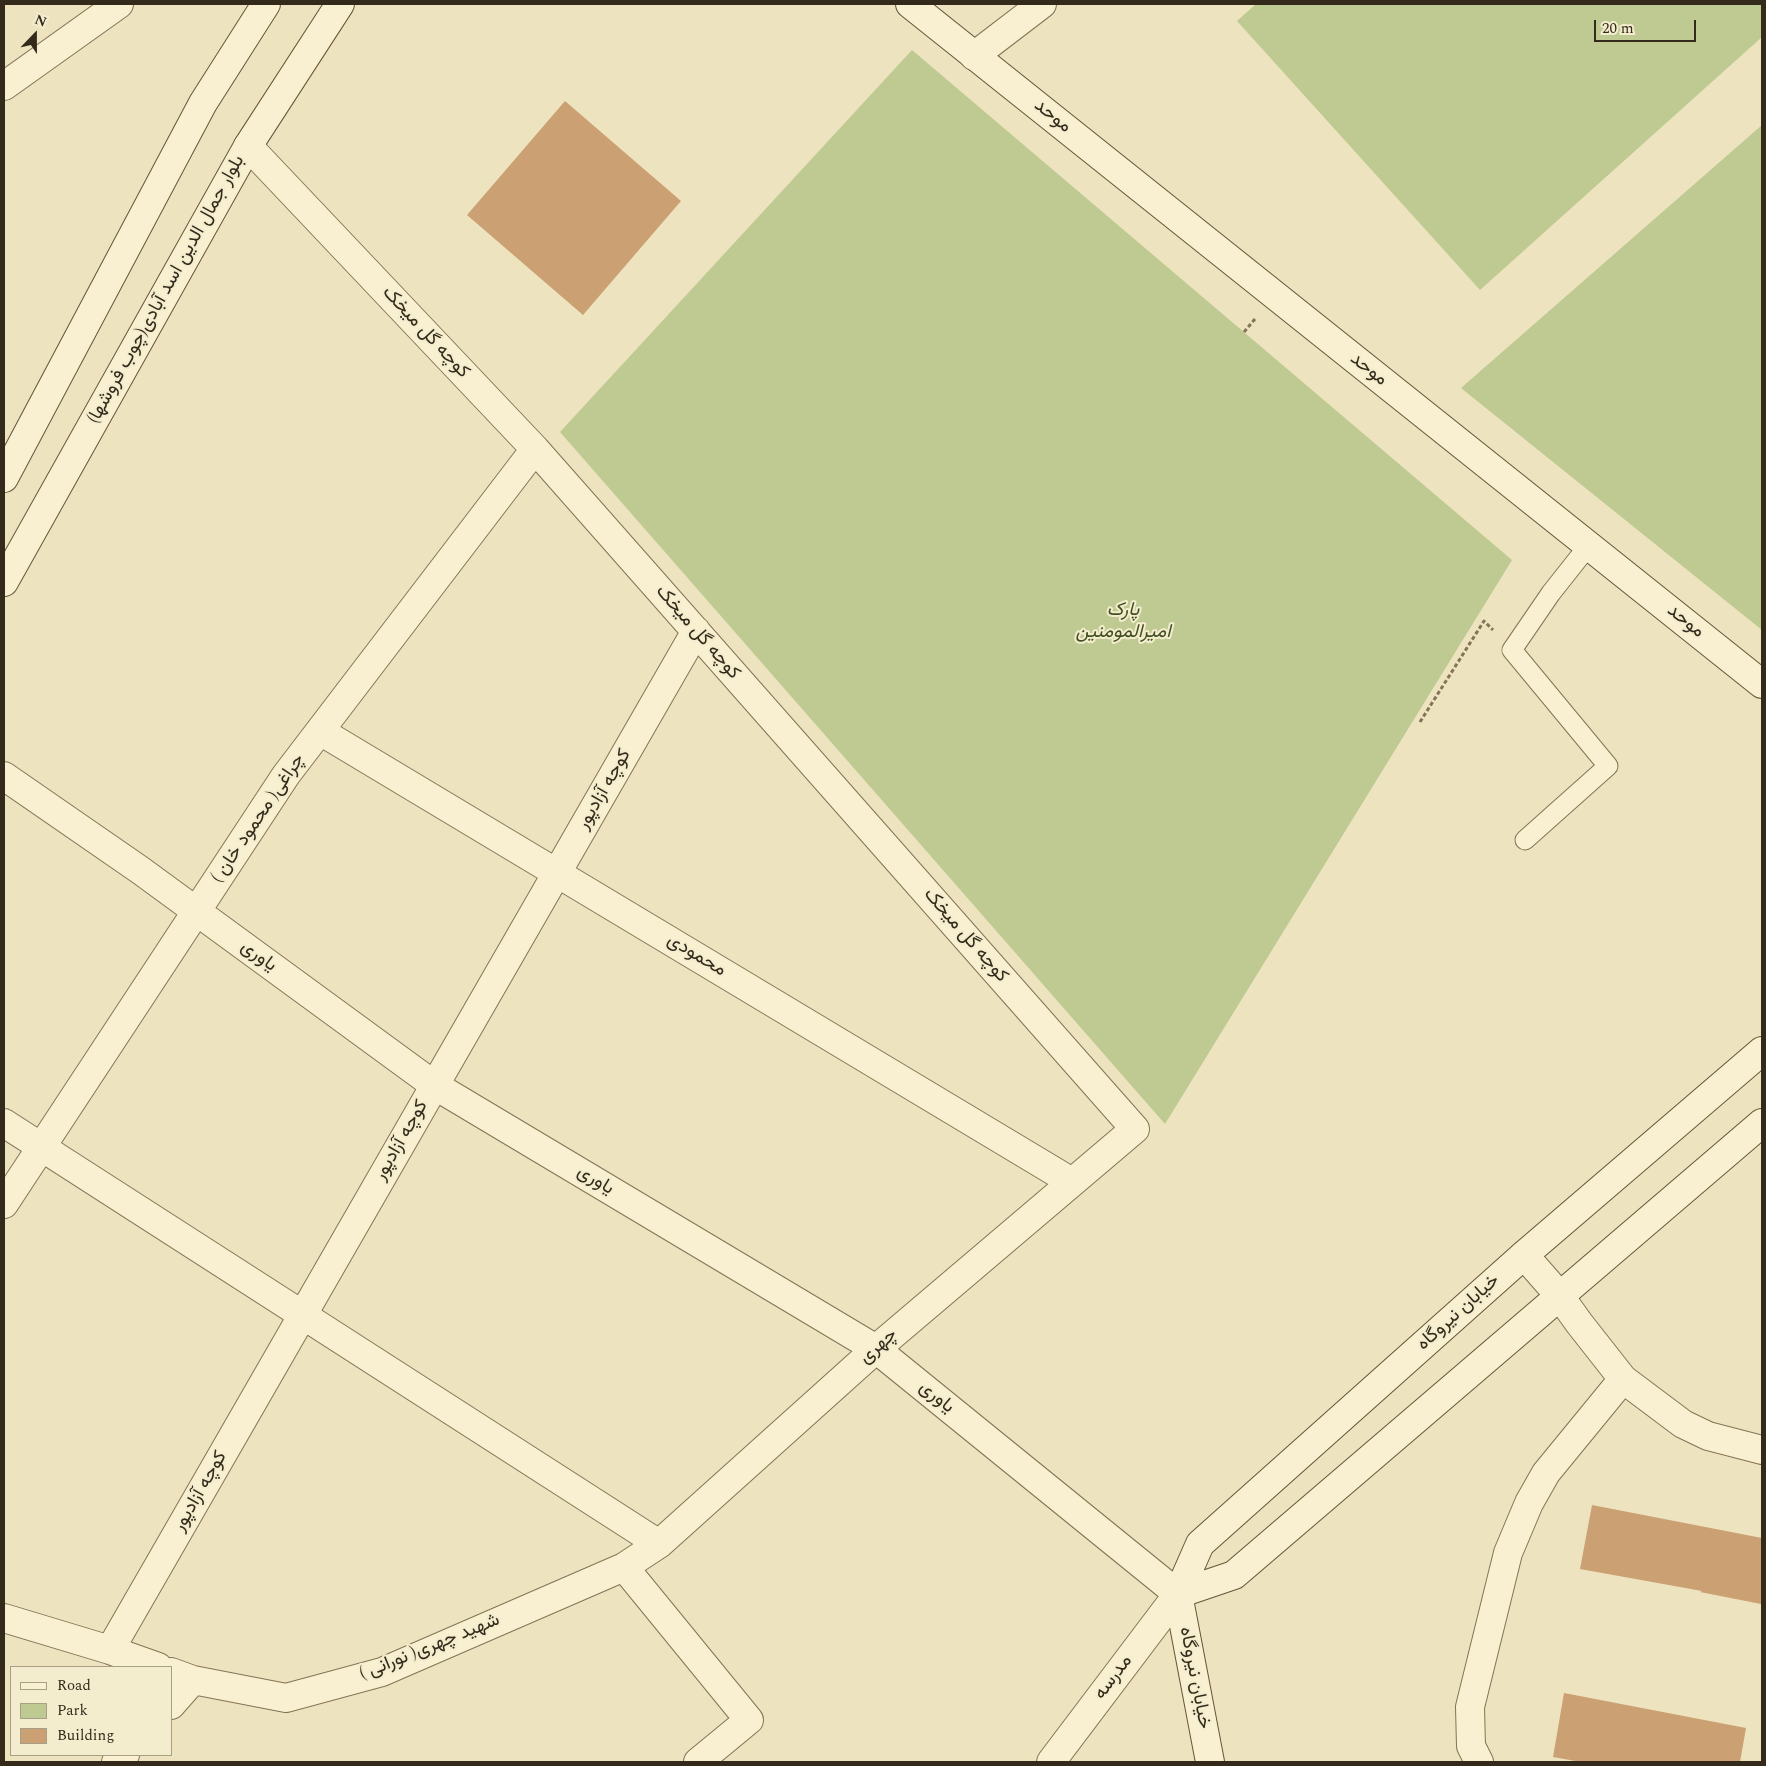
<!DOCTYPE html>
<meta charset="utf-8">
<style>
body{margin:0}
#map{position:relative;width:1766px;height:1766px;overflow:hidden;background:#ede3be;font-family:Spectral,serif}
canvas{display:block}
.frame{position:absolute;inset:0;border:5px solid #342a1c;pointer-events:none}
.legend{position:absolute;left:10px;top:1666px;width:162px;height:90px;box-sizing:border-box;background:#f4edcd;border:1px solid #a79f86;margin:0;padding:6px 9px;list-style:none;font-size:15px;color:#342a1c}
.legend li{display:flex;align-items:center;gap:10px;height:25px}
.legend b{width:25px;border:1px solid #a79f86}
.north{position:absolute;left:10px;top:10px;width:50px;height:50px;-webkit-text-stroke:4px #f4edcd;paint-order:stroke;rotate:22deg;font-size:14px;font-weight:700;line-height:20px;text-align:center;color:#342a1c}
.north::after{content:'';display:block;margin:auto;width:18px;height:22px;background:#342a1c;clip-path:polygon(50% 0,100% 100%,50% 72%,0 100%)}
.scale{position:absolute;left:1594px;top:20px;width:102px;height:22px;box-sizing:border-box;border:2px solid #342a1c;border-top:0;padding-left:6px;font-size:15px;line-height:18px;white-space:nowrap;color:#342a1c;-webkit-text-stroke:4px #f4edcd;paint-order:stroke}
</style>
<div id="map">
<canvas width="1766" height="1766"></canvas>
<div class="frame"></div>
<ul class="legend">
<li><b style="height:6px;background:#f8f0d0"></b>Road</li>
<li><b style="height:14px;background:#beca92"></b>Park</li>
<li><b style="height:14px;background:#cba174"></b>Building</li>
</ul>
<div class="north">N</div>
<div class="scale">20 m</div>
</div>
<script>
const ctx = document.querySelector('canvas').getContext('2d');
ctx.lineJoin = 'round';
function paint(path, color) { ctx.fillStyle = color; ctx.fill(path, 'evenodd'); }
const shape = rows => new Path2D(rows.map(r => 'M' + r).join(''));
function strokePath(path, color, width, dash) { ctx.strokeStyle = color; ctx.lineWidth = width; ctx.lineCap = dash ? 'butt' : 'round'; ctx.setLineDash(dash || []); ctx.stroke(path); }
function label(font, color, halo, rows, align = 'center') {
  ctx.font = font + ' Spectral,Vazirmatn,serif'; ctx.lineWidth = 4; ctx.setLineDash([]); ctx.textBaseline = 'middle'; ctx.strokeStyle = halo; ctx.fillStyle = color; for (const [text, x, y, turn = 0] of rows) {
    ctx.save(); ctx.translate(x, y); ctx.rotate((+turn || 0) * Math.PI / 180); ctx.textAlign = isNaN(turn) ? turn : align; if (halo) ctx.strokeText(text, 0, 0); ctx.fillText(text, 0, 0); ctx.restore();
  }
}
const green = shape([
 [1256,4,1762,4,1762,37,1480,290,1237,21],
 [912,50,1512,560,1165,1124,560,432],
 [1762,125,1762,630,1461,388]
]);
const building = shape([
 [565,101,681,201,583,315,467,215],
 [1592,1505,1762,1538,1761,1604,1700,1592,1702,1591,1580,1569],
 [1564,1693,1746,1728,1740,1762,1581,1762,1553,1757]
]);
const path = shape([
 [1244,332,1255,319],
 [1420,722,1484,621,1493,630]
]);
const lane = shape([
 [1525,840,1608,766,1512,650,1551,593,1589,545]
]);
const street = shape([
 [974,56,1042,4],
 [4,86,119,4],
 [320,731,1072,1182],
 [4,776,140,870,434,1085,876,1349,1178,1594,1051,1762],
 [4,1123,659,1544],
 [4,1204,286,775,535,449],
 [1524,1255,1559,1295,1579,1323,1623,1379,1683,1424,1708,1436,1762,1450],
 [624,1567,749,1720,698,1762],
 [4,1618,110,1650,158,1667],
 [110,1650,696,631],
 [171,1672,193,1680,286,1698,382,1672,624,1567,659,1544,876,1349,1135,1129,535,449,248,146],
 [171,1705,193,1680],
 [116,1762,125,1755],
 [1479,1762,1471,1746,1470,1707,1508,1553,1529,1503,1546,1473,1623,1379]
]);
const secondary = shape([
 [910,4,1762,684],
 [4,478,203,103,266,4],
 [4,582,248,146,340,4],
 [1178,1594,1234,1575,1762,1123],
 [1210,1762,1178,1594,1200,1544,1524,1255,1762,1051]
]);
const streetNames = [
 ["موحد",1052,117,39],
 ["بلوار جمال الدین اسد آبادی(چوب فروشها)",167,290,-61],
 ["کوچه گل میخک",425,333,47],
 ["موحد",1368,370,38],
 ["موحد",1685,622,39],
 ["کوچه گل میخک",697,633,49],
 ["کوچه آزادپور",605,790,-60],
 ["چراغی( محمود خان )",259,819,-56],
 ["کوچه گل میخک",965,936,49],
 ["محمودی",696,956,31],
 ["یاوری",258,957,36],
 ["کوچه آزادپور",402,1141,-60],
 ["یاوری",595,1181,31],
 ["خیابان نیروگاه",1459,1313,-42],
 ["چهری",879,1347,-41],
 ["یاوری",936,1398,39],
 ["کوچه آزادپور",201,1492,-60],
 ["شهید چهری( نورانی )",430,1648,-22],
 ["مدرسه",1114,1678,-53],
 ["خیابان نیروگاه",1194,1678,79]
];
const parkNames = [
 ["پارک",1123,611],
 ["امیرالمومنین",1123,633]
];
paint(green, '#beca92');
paint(building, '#cba174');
strokePath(lane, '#847457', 21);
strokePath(street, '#847457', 30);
strokePath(secondary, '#66553a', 30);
strokePath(path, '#847457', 3, [4, 2.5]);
strokePath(lane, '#f8f0d0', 19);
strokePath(street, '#f8f0d0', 28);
strokePath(secondary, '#f8f0d0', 28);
label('19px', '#342a1c', '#f4edcd', streetNames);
label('italic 19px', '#405022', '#f4edcd', parkNames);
</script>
